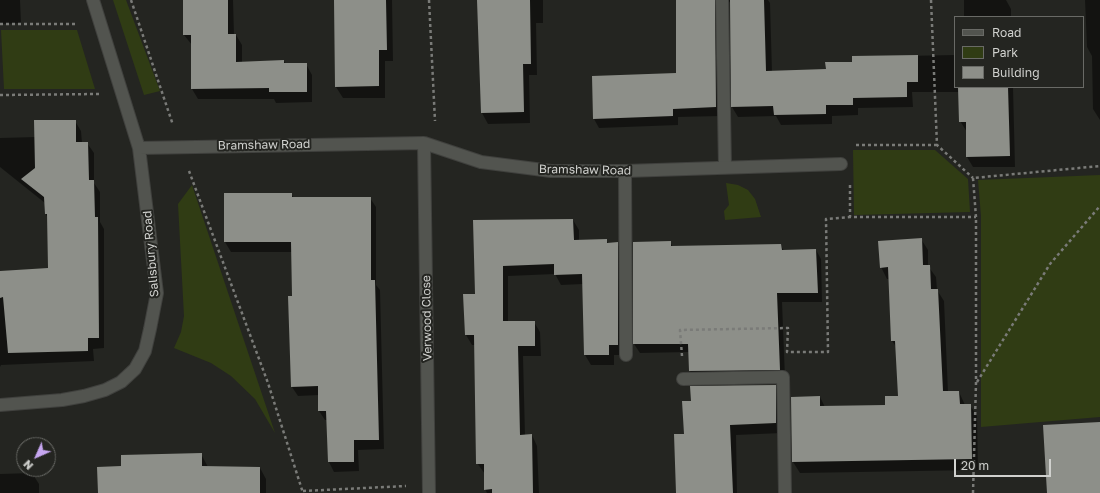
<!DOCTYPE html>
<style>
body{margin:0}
#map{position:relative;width:1100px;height:493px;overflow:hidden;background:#242521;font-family:"Golos Text",sans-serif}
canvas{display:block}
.legend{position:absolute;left:954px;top:16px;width:130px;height:72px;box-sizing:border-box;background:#242521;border:1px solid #696a66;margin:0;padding:5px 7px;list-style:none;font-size:12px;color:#d0d1ce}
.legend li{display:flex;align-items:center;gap:8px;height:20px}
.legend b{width:20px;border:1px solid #696a66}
.north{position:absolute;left:16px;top:437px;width:40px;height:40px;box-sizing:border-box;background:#242521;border:1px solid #696a66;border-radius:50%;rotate:225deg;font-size:11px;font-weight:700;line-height:16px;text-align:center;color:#d0d1ce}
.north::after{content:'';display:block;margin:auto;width:14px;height:18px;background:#c6a6f0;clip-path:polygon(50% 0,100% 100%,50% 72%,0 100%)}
.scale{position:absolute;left:954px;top:459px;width:97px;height:18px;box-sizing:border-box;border:2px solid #d0d1ce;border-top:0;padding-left:5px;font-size:12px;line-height:14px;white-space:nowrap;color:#d0d1ce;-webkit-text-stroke:3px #242521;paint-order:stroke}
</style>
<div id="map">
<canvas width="1100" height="493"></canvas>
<ul class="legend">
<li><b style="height:5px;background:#52544f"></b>Road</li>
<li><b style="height:11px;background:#303c14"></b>Park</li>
<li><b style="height:11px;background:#8d8f89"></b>Building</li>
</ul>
<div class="north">N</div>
<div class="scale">20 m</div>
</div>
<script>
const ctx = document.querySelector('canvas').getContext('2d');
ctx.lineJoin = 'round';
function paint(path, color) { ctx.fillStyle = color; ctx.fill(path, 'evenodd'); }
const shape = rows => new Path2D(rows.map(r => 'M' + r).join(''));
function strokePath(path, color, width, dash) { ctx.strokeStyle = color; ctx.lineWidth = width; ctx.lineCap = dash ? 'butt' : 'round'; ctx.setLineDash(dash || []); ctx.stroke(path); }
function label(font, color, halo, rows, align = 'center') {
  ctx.font = font + ' "Golos Text",sans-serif'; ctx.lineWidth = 4; ctx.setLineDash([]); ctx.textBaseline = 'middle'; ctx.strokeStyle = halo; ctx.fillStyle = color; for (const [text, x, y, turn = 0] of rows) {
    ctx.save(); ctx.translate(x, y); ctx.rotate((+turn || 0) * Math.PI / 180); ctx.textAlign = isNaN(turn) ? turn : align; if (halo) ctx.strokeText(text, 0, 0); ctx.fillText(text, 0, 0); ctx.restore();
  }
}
const green = shape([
 [113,0,126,0,160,91,144,95],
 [1,30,77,30,95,89,4,89],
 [853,150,935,150,968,179,970,212,854,215],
 [1100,175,1100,417,981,427,981,216,978,180],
 [726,183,738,185,748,190,755,199,761,217,725,220,724,211,729,205],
 [192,185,275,433,255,399,231,376,211,363,174,348,181,332,184,316,178,204]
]);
const shadow = shape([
 [0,0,20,0,21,23,0,24],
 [184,0,233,0,234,35,236,35,242,45,242,63,284,61,286,64,306,64,312,75,312,102,276,103,274,99,198,99,192,89,192,45,184,35],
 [335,0,392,0,393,61,385,61,385,98,343,98,336,87],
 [478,0,543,0,543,23,536,23,537,75,529,75,530,123,488,124,482,113],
 [677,0,724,0,721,116,678,117,678,125,599,128,594,119,677,74],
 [728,0,768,0,770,3,772,72,827,70,853,63,853,57,955,55,955,87,1013,87,1015,167,973,167,967,157,967,132,960,121,959,92,912,92,913,107,858,108,858,115,832,116,832,124,781,125,776,116,738,117,732,107,731,4],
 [964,0,1006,0,1011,9,1011,17,964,17],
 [1085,0,1100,0,1100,120,1093,109,1092,56,1087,47],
 [75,121,81,131,82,143,87,143,94,153,94,183,100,192,100,222,104,229,104,348,93,349,94,361,1,365,0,367,0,272,49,269,48,219,46,214,45,203,0,167,0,138,36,137],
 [291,194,294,198,370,198,376,207,376,285,380,290,384,449,358,450,359,471,334,472,329,462,327,420,325,420,319,411,319,395,298,396,292,387,292,252,231,252,225,242],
 [573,220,579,230,579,241,606,240,608,243,617,243,623,254,624,355,614,355,614,365,591,365,585,355,583,284,561,285,555,274,508,276,508,322,534,322,540,332,541,356,523,356,525,436,532,435,537,446,539,493,487,493,485,489,485,474,477,463,475,345,472,345,466,335,476,294,474,221],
 [921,239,928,250,928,266,936,277,937,290,944,301,948,392,959,392,965,405,970,405,977,416,978,470,800,473,793,462,792,398,820,397,825,407,886,406,899,397,897,348,892,341,889,279,887,279,881,267],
 [670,242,673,247,781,246,784,251,816,250,821,259,822,302,782,302,785,378,695,380,690,371,689,352,640,353,634,344,634,243],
 [775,386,781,396,782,433,736,435,737,493,676,493,685,435,692,402],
 [201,454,208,467,260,468,266,479,266,493,99,493,122,467],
 [32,473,39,484,39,493,0,493,0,474]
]);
const building = shape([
 [183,0,228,0,228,34,236,34,236,62,284,60,284,63,307,63,307,92,269,92,269,88,191,89,191,35,183,35],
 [334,0,386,0,387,50,379,50,379,86,335,87],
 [477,0,530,0,531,64,523,64,524,112,481,113],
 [676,0,715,0,716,107,673,109,673,116,593,119,592,76,676,73],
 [730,0,764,0,766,71,826,69,825,62,852,62,852,56,918,55,918,82,907,82,907,97,853,98,853,105,826,105,826,114,774,115,773,106,731,107],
 [958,87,1008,87,1010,156,966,157,966,122,959,122],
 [34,120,76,120,76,142,88,142,89,180,94,180,95,217,98,217,99,338,88,338,88,351,8,353,3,297,0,298,0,271,48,268,47,214,45,214,44,197,21,179,35,168],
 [224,193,292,193,292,197,371,197,371,280,375,280,379,440,354,440,354,462,328,462,326,411,318,411,318,386,291,387,288,296,292,296,291,242,224,242],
 [573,219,574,240,607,239,607,243,618,242,618,345,609,345,609,355,584,355,582,274,554,275,554,264,503,266,503,321,535,321,535,346,518,346,520,435,532,434,533,493,492,493,492,489,484,490,484,464,476,464,474,335,465,335,463,294,475,294,473,220],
 [922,238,923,265,930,265,931,289,938,289,943,391,959,391,960,404,971,404,972,459,792,462,791,397,820,396,820,406,885,405,885,396,898,396,895,341,891,341,888,267,880,268,878,241],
 [671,241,671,246,781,244,782,250,816,249,818,293,777,293,780,370,689,371,688,344,633,344,633,242],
 [776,385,776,423,730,425,733,493,676,493,674,434,684,434,682,401,691,401,690,386],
 [1100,422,1100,493,1047,493,1043,425],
 [202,453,202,466,260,467,260,493,98,493,97,467,121,466,121,455]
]);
const path = shape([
 [131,0,173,125],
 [429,0,435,121],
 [931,0,937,145,973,178],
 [0,24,75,24],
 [0,95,99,94],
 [856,145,937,145],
 [189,171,268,383,303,493],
 [850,185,850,217,976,217],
 [682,356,680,330,788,328,787,352,828,352,826,219,850,217],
 [977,382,1050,264,1100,206],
 [303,491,406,486],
 [973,493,976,383,976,217,973,178,1100,166]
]);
const service = shape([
 [722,0,725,167],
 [625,171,626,355],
 [683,379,783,377,785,493]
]);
const minor = shape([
 [424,143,429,493],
 [139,148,424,143,481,162,551,171,625,171,841,164],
 [0,405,62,400,84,396,105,390,121,382,135,369,145,351,150,329,157,293,139,148,93,0]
]);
const streetNames = [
 ["Bramshaw Road",264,145,-1],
 ["Bramshaw Road",585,170,1],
 ["Salisbury Road",151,254,-95],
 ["Verwood Close",427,318,-91]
];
paint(green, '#303c14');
paint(shadow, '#0007');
paint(building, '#8d8f89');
strokePath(service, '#40413e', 14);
strokePath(minor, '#40413e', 14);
strokePath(path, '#7a7b78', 2.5, [3, 3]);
strokePath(service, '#52544f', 12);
strokePath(minor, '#52544f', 12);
label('12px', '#d0d1ce', '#242521', streetNames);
</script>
